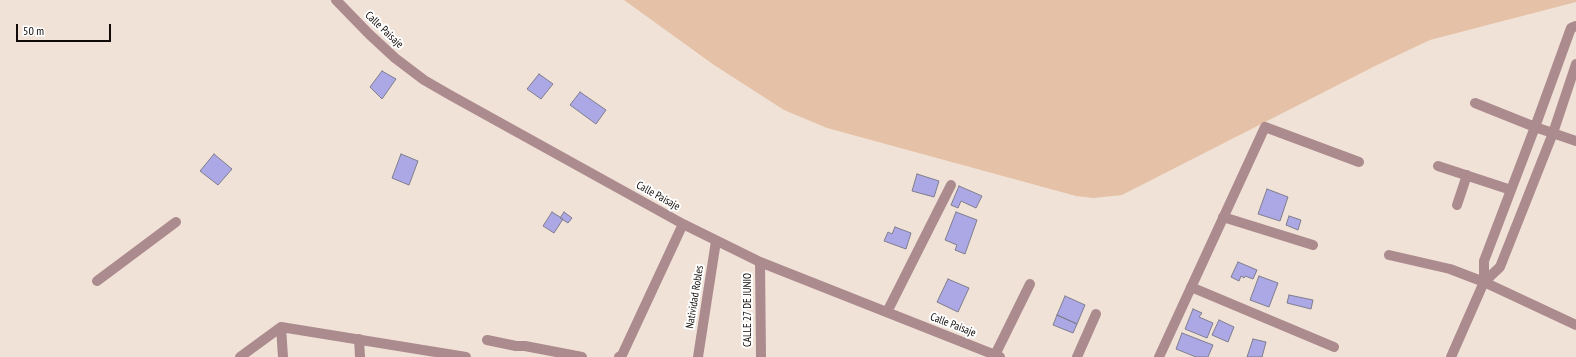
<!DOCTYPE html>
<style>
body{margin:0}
#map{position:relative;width:1576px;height:357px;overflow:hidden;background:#f1e2d7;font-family:"PT Sans Narrow",sans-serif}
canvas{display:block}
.scale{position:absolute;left:16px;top:24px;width:95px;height:18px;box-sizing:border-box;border:2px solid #100b08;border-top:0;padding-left:5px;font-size:12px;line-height:14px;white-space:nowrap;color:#100b08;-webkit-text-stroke:3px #fff;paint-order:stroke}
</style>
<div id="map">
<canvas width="1576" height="357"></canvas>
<div class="scale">50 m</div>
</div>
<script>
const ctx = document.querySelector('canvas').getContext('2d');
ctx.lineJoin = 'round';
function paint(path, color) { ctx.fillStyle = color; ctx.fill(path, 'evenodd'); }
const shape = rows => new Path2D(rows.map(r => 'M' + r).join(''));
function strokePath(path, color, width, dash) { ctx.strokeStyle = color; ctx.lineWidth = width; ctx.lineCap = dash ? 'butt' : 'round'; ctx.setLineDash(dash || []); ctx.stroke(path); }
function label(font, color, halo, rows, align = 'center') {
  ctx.font = font + ' "PT Sans Narrow",sans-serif'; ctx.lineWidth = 4; ctx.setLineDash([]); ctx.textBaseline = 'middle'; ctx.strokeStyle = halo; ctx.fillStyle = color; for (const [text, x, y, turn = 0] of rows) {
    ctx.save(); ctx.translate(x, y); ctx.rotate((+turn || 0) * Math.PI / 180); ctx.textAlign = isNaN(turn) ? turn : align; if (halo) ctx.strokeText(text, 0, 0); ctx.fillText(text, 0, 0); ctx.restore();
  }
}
const green = shape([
 [624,0,1576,0,1576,2,1430,40,1377,65,1122,195,1093,198,1076,196,827,128,784,110,714,65]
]);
const building = shape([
 [382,71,396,79,382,99,370,87,382,71],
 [539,74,553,84,541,99,527,89,539,74],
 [580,92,606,110,596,124,570,105,580,92],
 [214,154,232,169,218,185,200,171,214,154],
 [401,154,418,161,409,185,392,178,401,154],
 [917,174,939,181,934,197,912,191,917,174],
 [959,186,982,196,976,208,961,201,958,208,951,205,959,186],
 [1267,189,1288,197,1280,221,1258,214,1267,189],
 [552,212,563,219,554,233,543,226,552,212],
 [564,212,572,218,568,223,560,218,564,212],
 [956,212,977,220,965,254,955,250,957,245,945,240,956,212],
 [1289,216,1301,220,1298,230,1286,225,1289,216],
 [895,227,911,233,906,249,884,241,888,232,892,234,895,227],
 [1238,262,1257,270,1253,279,1245,276,1244,278,1241,276,1239,281,1231,277,1238,262],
 [1259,276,1278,283,1269,307,1250,300,1259,276],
 [948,279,969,288,958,312,937,302,948,279],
 [1289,295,1313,300,1311,309,1287,303,1289,295],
 [1065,296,1085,305,1077,324,1057,315,1065,296],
 [1193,309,1202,313,1199,317,1213,323,1207,338,1185,329,1193,309],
 [1057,315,1077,324,1073,333,1053,325,1057,315],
 [1219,320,1234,327,1228,342,1212,335,1219,320],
 [1182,333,1213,345,1208,357,1196,357,1176,349,1182,333],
 [1253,339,1266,342,1262,357,1247,357,1253,339]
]);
const minor = shape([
 [336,0,369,34,395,58,424,80,450,95,683,224,760,262,1000,357],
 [1475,103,1535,127,1576,141],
 [1438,166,1511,190],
 [1457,205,1467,175],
 [1223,217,1313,245],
 [1389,255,1450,269,1484,282,1576,325],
 [760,262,761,357],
 [97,281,176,222],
 [1484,282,1484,261,1535,127,1571,28,1576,26],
 [1191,287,1334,347],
 [887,312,951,185],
 [281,327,283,357],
 [359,339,360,357],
 [487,340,516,346,525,346,582,357],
 [995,355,1030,284],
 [240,357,281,327,466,357],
 [619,357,622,355,683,224],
 [698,357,716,241],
 [1077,357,1096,314],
 [1159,357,1265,127,1359,162],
 [1451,357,1484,282,1500,267,1553,133,1576,64]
]);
const streetNames = [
 ["Calle Paisaje",384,30,43],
 ["Calle Paisaje",658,196,29],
 ["Natividad Robles",695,297,-81],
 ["CALLE 27 DE JUNIO",748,310,-90],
 ["Calle Paisaje",953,325,21]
];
paint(green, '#e5c2a7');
paint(building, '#aca8e6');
strokePath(building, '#7e7d8c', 1);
strokePath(minor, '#ac8b8f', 10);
label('11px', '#100b08', '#fff', streetNames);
</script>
